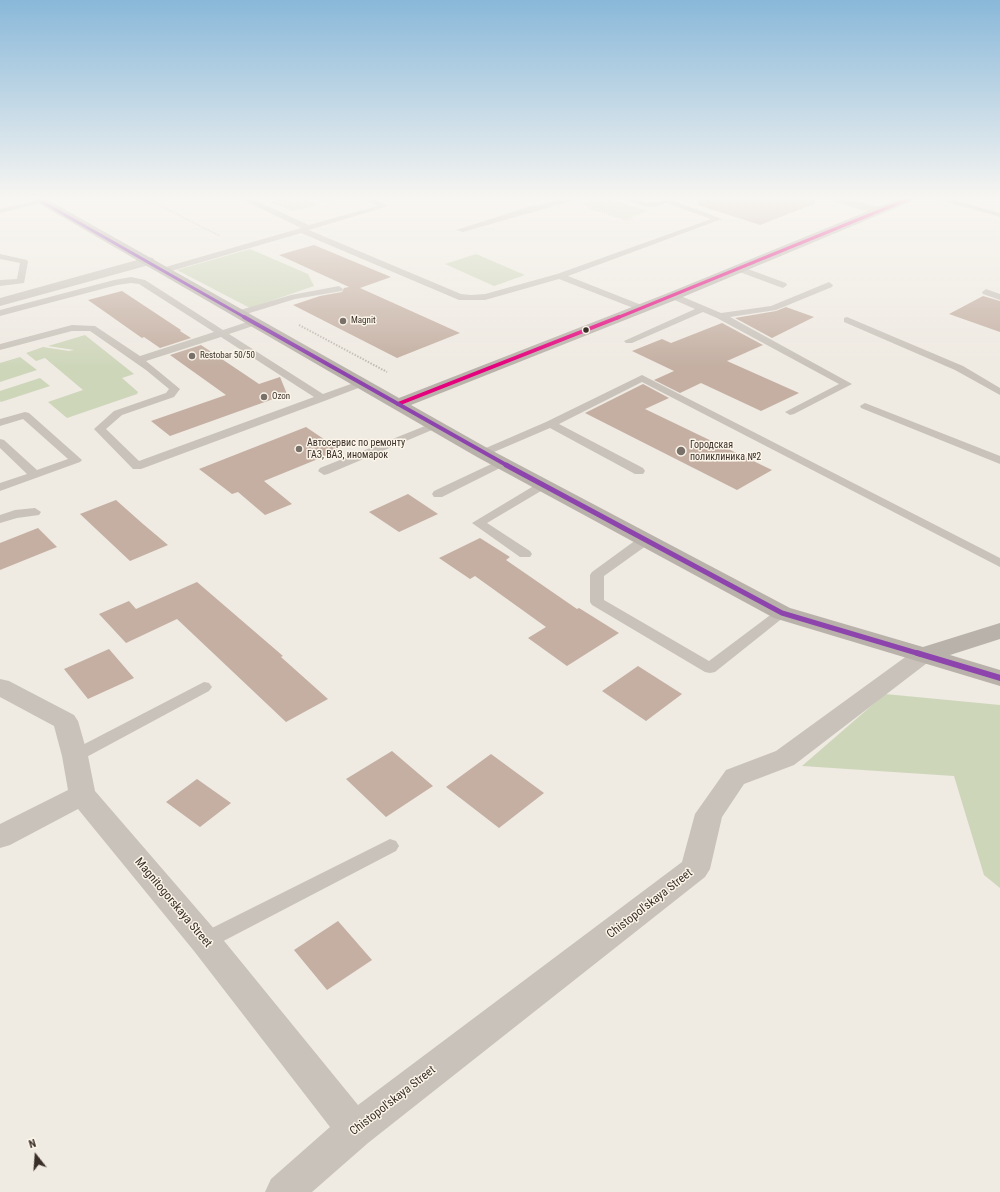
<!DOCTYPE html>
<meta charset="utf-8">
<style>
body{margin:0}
#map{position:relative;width:1000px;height:1192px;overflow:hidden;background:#efeae2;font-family:"Roboto Condensed",sans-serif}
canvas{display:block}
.north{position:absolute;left:16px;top:1136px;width:40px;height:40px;-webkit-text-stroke:3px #fbf5e9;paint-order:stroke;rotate:343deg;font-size:11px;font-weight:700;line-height:16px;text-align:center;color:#3a2f28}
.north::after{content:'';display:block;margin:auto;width:14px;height:18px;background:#3a2f28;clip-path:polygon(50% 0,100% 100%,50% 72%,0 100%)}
</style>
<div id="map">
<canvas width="1000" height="1192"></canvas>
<div class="north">N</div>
</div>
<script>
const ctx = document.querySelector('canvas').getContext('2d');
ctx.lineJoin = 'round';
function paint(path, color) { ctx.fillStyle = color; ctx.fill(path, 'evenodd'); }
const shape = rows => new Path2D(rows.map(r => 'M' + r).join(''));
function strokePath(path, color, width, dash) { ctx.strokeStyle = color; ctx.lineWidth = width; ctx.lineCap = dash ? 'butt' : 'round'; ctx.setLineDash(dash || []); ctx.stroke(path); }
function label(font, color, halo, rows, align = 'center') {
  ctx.font = font + ' "Roboto Condensed",sans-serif'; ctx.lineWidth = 3; ctx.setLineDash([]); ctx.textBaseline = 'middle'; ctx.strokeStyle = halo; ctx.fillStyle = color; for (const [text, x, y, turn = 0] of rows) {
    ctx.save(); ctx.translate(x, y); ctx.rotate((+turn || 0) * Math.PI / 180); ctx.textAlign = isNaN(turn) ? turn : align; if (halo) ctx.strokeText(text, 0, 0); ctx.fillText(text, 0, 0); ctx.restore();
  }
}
const green = shape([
 [277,200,308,200,318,205,292,211,271,202],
 [593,200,613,200,648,211,626,219,582,204],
 [250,249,308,274,314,286,250,308,177,270],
 [476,254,525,275,494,286,445,264],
 [85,335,134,374,122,378,138,392,137,394,67,418,48,402,83,390,45,358,36,361,26,353,43,347,69,351,74,350,48,346],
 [20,357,37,370,0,382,0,363],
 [40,378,50,386,1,402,0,401,0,391],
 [885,694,1000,705,1000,888,984,875,954,776,802,766]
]);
const building = shape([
 [698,200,815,200,816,203,760,225,698,205],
 [314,245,391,277,360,288,460,333,397,358,293,305,320,296,342,292,344,288,349,287,279,255],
 [122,291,181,330,180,331,191,338,160,348,144,337,142,338,88,300],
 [983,296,1000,301,1000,332,949,314],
 [786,307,814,317,772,338,735,318,776,311],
 [722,323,763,345,727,361,799,393,761,411,701,383,680,393,654,380,674,371,632,351,662,339,671,343],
 [201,345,259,384,280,377,287,394,170,436,151,421,226,395,170,355],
 [643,384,669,398,645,409,772,470,737,490,585,413],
 [306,427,340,450,264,481,292,504,265,515,238,492,232,494,199,469],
 [408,494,438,514,399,532,369,512],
 [116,500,143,524,168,545,130,561,80,514],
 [38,528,57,547,0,570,0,543],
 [480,538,510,557,506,560,577,609,579,608,619,633,567,666,528,638,546,627,475,576,470,579,439,558],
 [197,582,283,656,281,657,328,699,286,722,177,619,126,643,99,614,129,601,136,609],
 [109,649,134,678,88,699,64,669],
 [638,666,682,694,646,721,602,691],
 [392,751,433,786,386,817,346,779],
 [491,754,544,793,499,828,446,787],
 [197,779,231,803,200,827,166,802],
 [338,921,372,960,327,990,294,950]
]);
const pathFar1 = shape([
 [149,200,220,236],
 [319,200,329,204],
 [587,207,627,220,633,218]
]);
const path = shape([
 [299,325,387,372]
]);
const lane = shape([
 [39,200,45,202,0,213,0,209,39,200],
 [243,200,254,200,309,225,377,206,366,200,377,200,388,206,309,230,461,294,471,295,485,294,557,274,711,219,666,203,655,207,647,207,625,200,638,200,647,203,672,200,722,219,568,276,644,306,646,308,641,311,559,279,485,300,459,300,301,233,168,272,162,272,162,268,301,228,243,200],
 [560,200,575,200,463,232,456,230,528,207,560,200],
 [940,200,953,200,1000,213,1000,217,940,200],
 [0,254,27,260,28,262,24,283,0,286,0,280,17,279,20,263,0,259,0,254],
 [737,265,786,283,787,285,783,288,780,287,734,270,734,266,737,265],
 [131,277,145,280,223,330,253,320,259,320,259,324,229,334,323,394,362,380,367,383,366,385,327,400,141,469,133,469,94,429,114,411,166,393,169,389,146,370,90,331,72,331,0,350,0,344,72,325,95,326,140,356,214,332,139,284,131,283,117,285,0,316,0,310,114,280,131,277],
 [221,337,314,397,139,461,106,429,122,415,174,397,180,389,146,361,221,337],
 [829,282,833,285,832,287,776,310,730,317,852,384,794,414,790,415,785,412,839,384,717,318,703,312,632,343,626,343,624,341,695,309,670,298,670,294,676,294,721,313,771,306,829,282],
 [339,286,343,289,342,291,295,299,240,316,235,313,237,311,291,295,339,286],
 [986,289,1000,294,1000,300,983,294,982,292,986,289],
 [847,317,963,366,1000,388,1000,395,955,370,844,322,844,318,847,317],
 [642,375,1000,558,1000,567,642,382,559,424,643,468,645,471,643,474,635,474,550,428,487,455,479,455,477,453,479,451,546,422,642,375],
 [865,403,1000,456,1000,464,861,408,860,406,865,403],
 [25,412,29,413,82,460,80,462,0,491,0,483,27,474,0,448,0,439,4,440,37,470,68,459,23,419,0,426,0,419,25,412],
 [435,422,441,425,439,427,328,474,324,475,318,471,320,468,435,422],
 [502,459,508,463,506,465,442,497,434,497,432,494,434,491,502,459],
 [542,481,546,482,548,485,546,488,487,523,530,551,532,554,530,557,520,557,472,523,542,481],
 [35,508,41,512,39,515,17,518,0,523,0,515,15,510,35,508],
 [645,536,652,540,650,543,604,576,604,600,709,661,777,610,787,610,789,613,715,672,710,673,705,672,592,605,590,602,590,575,592,572,640,537,645,536],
 [204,682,209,683,212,687,209,691,81,760,75,762,69,760,67,756,69,752,204,682],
 [390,839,396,841,399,846,396,851,212,947,205,950,198,947,195,941,198,935,390,839]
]);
const street = shape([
 [833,200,853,200,883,208,885,211,879,215,835,202,833,200],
 [148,257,153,258,155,261,153,264,0,306,0,298,148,257],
 [923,647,931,650,935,655,931,660,794,765,744,784,722,817,710,869,705,877,368,1143,312,1192,265,1192,271,1179,330,1127,194,951,78,809,10,845,0,848,0,824,68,790,62,756,54,726,0,697,0,679,9,681,74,715,78,721,88,756,95,791,216,931,358,1105,682,862,695,814,726,770,776,751,915,650,923,647]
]);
const secondary = shape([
 [33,200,48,200,399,398,668,293,895,200,912,200,910,202,678,299,411,405,489,449,790,608,923,647,1000,623,1000,639,950,655,1000,670,1000,686,774,618,477,457,33,200]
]);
const bus1Far1 = shape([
 [617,318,906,200]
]);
const bus1 = shape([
 [398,404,619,317]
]);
const bus2Far3 = shape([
 [39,200,246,318]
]);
const bus2Far2 = shape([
 [244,317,508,466]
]);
const bus2Far1 = shape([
 [506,465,782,613,920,654]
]);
const bus2 = shape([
 [917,653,1000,678]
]);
const markers = [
 [343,321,4,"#797069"],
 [586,330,3.5,"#3a2f28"],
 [192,356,4,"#797069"],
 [264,397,4,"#797069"],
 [299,449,4,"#797069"],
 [681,451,5,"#797069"]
];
const farPoinames = [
 ["Magnit",351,321],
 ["Restobar 50/50",200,356],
 ["Ozon",272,397]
];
const poiNames = [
 ["Автосервис по ремонту",307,443],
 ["ГАЗ, ВАЗ, иномарок",307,455],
 ["Городская",690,445],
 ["поликлиника №2",690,457]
];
const nearStreetnames = [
 ["Magnitogorskaya Street",173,903,50],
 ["Chistopol'skaya Street",650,904,-38],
 ["Chistopol'skaya Street",393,1101,-38]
];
paint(green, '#ced6ba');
paint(building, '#c4afa2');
strokePath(pathFar1, '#c1bab2', 1.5, [1, 1]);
strokePath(path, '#c1bab2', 2, [1.5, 1.5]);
paint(lane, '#c8c2ba');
paint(street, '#c8c2ba');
paint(secondary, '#b9b2aa');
strokePath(bus1Far1, '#e5007d', 3);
strokePath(bus1, '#e5007d', 4);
strokePath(bus2Far3, '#8e44ad', 3);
strokePath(bus2Far2, '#8e44ad', 4);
strokePath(bus2Far1, '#8e44ad', 5);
strokePath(bus2, '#8e44ad', 6);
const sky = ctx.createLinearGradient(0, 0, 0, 367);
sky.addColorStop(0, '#89b8d9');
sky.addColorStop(0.54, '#f8f6f2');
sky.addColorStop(1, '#f8f6f200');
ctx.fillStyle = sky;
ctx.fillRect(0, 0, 1000, 367);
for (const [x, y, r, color] of markers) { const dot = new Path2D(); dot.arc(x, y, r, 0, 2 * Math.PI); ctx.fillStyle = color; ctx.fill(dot); strokePath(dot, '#fbf5e9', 1.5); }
label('9px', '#3a2f28', '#fbf5e9', farPoinames, 'left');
label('10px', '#3a2f28', '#fbf5e9', poiNames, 'left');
label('12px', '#3a2f28', '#fbf5e9', nearStreetnames);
</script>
